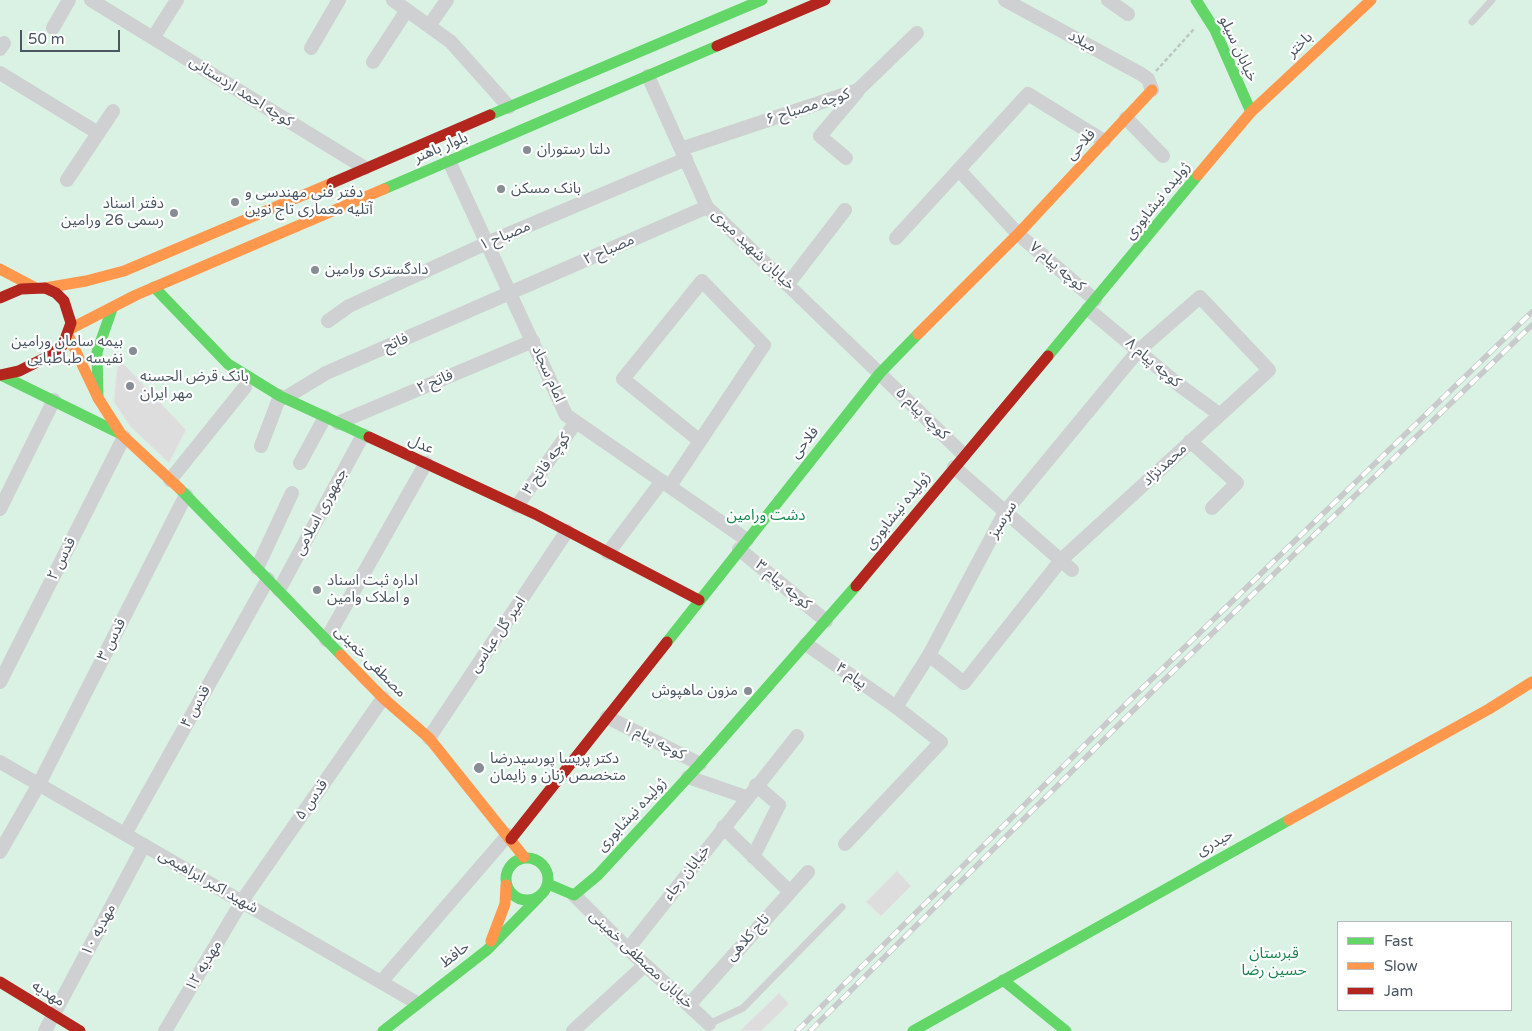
<!DOCTYPE html>
<meta charset="utf-8">
<style>
body{margin:0}
#map{position:relative;width:1532px;height:1031px;overflow:hidden;background:#f4f4f4;font-family:"Varela Round",sans-serif}
canvas{display:block}
.legend{position:absolute;left:1337px;top:921px;width:175px;height:90px;box-sizing:border-box;background:#fff;border:1px solid #b7bbc0;margin:0;padding:6px 9px;list-style:none;font-size:15px;color:#4a5661}
.legend li{display:flex;align-items:center;gap:10px;height:25px}
.legend b{width:25px;border:1px solid #b7bbc0}
.scale{position:absolute;left:20px;top:30px;width:100px;height:22px;box-sizing:border-box;border:2px solid #4a5661;border-top:0;padding-left:6px;font-size:15px;line-height:18px;white-space:nowrap;color:#4a5661;-webkit-text-stroke:4px #fff;paint-order:stroke}
</style>
<div id="map">
<canvas width="1532" height="1031"></canvas>
<ul class="legend">
<li><b style="height:6px;background:#63d668"></b>Fast</li>
<li><b style="height:6px;background:#ff974d"></b>Slow</li>
<li><b style="height:6px;background:#b3261e"></b>Jam</li>
</ul>
<div class="scale">50 m</div>
</div>
<script>
const ctx = document.querySelector('canvas').getContext('2d');
ctx.lineJoin = 'round';
function paint(path, color) { ctx.fillStyle = color; ctx.fill(path, 'evenodd'); }
const shape = rows => new Path2D(rows.map(r => 'M' + r).join(''));
function strokePath(path, color, width, dash) { ctx.strokeStyle = color; ctx.lineWidth = width; ctx.lineCap = dash ? 'butt' : 'round'; ctx.setLineDash(dash || []); ctx.stroke(path); }
function label(font, color, halo, rows, align = 'center') {
  ctx.font = font + ' "Varela Round","Noto Sans Arabic",sans-serif'; ctx.lineWidth = 4.5; ctx.setLineDash([]); ctx.textBaseline = 'middle'; ctx.strokeStyle = halo; ctx.fillStyle = color; for (const [text, x, y, turn = 0] of rows) {
    ctx.save(); ctx.translate(x, y); ctx.rotate((+turn || 0) * Math.PI / 180); ctx.textAlign = isNaN(turn) ? turn : align; if (halo) ctx.strokeText(text, 0, 0); ctx.fillText(text, 0, 0); ctx.restore();
  }
}
const green = shape([
 [0,0,1532,0,1532,1031,0,1031],
 [1338,922,1511,922,1511,1010,1338,1010]
]);
const building = shape([
 [118,358,186,430,169,463,130,426,114,402,118,358],
 [897,871,911,886,881,916,866,902,897,871],
 [779,993,789,1004,761,1031,740,1031,779,993]
]);
const path = shape([
 [1156,71,1194,29]
]);
const lane = shape([
 [1472,22,1492,0],
 [709,1024,743,1008,842,907]
]);
const street = shape([
 [91,0,365,168],
 [393,0,451,42,509,107],
 [1005,0,1141,74,1148,79,1152,90],
 [1108,0,1128,14],
 [429,26,447,0],
 [53,28,69,0],
 [153,38,177,0],
 [311,48,339,0],
 [0,49,4,43],
 [373,62,407,10],
 [0,73,98,133],
 [648,76,707,207,964,455],
 [1126,118,1163,156],
 [681,149,858,90,917,33],
 [846,158,820,136,858,91],
 [449,161,566,415,747,540],
 [959,170,1018,234,1095,300],
 [67,180,113,111],
 [896,238,1028,94,1104,141],
 [788,284,845,210],
 [1088,309,1179,385,1219,414],
 [328,321,349,306,487,243,686,159],
 [285,398,326,373,707,207],
 [338,423,533,341],
 [1190,441,1237,483,1212,508],
 [261,446,280,396],
 [300,463,325,417],
 [954,467,1072,570],
 [170,480,245,387],
 [670,486,764,345,702,281,623,379,700,441],
 [517,506,576,422],
 [0,509,54,400],
 [739,549,826,621],
 [608,553,662,481],
 [257,568,292,493],
 [279,590,363,435],
 [326,640,426,463],
 [806,644,896,707,941,742,845,844],
 [0,682,124,437],
 [896,707,929,655,1005,512,1138,351,1200,297,1269,370,1061,560,964,683,929,655],
 [607,717,700,764],
 [429,738,567,531],
 [0,762,417,1003],
 [688,777,746,797],
 [723,827,790,892],
 [125,834,268,579],
 [0,852,39,784,186,495],
 [753,857,779,805,756,785],
 [574,895,628,949,709,1024],
 [628,949,797,736],
 [381,982,508,835],
 [689,1005,808,872],
 [45,1031,144,845],
 [165,1031,242,901,383,698],
 [573,1031,645,965]
]);
const fast = shape([
 [1196,0,1215,30,1251,112],
 [490,115,762,0],
 [384,189,717,46],
 [154,287,228,364,280,396,369,437],
 [1048,356,1198,175],
 [1,375,119,433],
 [98,398,97,352,112,309],
 [180,489,341,655],
 [667,642,880,373,918,334],
 '506 879a21 21 0 1 1 42 0a21 21 0 1 1-42 0Z',
 [548,884,574,895,598,875,700,764,856,586],
 [1003,980,1066,1031],
 [383,1031,487,950,539,897],
 [913,1031,1289,820]
]);
const slow = shape([
 [1198,175,1251,112,1371,0],
 [0,269,34,287],
 [45,288,86,281,124,271,332,183],
 [70,329,136,295,384,189],
 [918,334,1018,234,1152,90],
 [68,335,98,398,121,434,180,489],
 [341,655,383,698,429,738,524,857],
 [1289,820,1489,709,1532,682],
 [491,941,505,904,506,885]
]);
const jam = shape([
 [717,46,825,0],
 [332,183,490,115],
 [0,298,21,289,45,288,56,293,64,301,71,323,63,345,49,356,19,371,0,375],
 [369,437,535,514,699,600],
 [856,586,1048,356],
 [511,839,667,642],
 [0,982,80,1031]
]);
const rail = shape([
 [797,1031,1129,701,1532,312],
 [810,1031,1162,682,1532,325]
]);
const markers = [
 [527,150,5,"#868d94"],
 [501,189,5,"#868d94"],
 [235,202,5,"#868d94"],
 [174,213,5,"#868d94"],
 [315,270,5,"#868d94"],
 [133,351,5,"#868d94"],
 [130,386,5,"#868d94"],
 [317,590,5,"#868d94"],
 [748,691,5,"#868d94"],
 [479,768,6,"#868d94"]
];
const streetNames = [
 ["میلاد",1082,42,29],
 ["باختر",1300,45,-43],
 ["خیابان سیلو",1238,49,65],
 ["کوچه احمد اردستانی",241,92,32],
 ["کوچه مصباح ۶",808,107,-18],
 ["فلاحی",1081,145,-47],
 ["بلوار باهنر",441,148,-23],
 ["ژولیده نیشابوری",1158,201,-51],
 ["مصباح ۱",505,236,-23],
 ["مصباح ۲",609,250,-24],
 ["خیابان شهید میری",753,250,44],
 ["کوچه پیام ۷",1057,267,40],
 ["فاتح",396,343,-23],
 ["کوچه پیام ۸",1153,363,40],
 ["امام سجاد",548,374,66],
 ["فاتح ۲",435,382,-23],
 ["کوچه پیام ۵",922,414,44],
 ["فلاحی",805,443,-51],
 ["عدل",421,445,25],
 ["کوچه فاتح ۳",547,464,-55],
 ["محمدنژاد",1165,465,-43],
 ["ژولیده نیشابوری",898,511,-51],
 ["جمهوری اسلامی",321,512,-62],
 ["سرسبز",1003,520,-58],
 ["قدس ۲",62,559,-63],
 ["کوچه پیام ۳",783,585,40],
 ["امیر گل عباسی",498,635,-56],
 ["قدس ۳",112,640,-63],
 ["مصطفی خمینی",370,662,45],
 ["پیام ۴",851,676,35],
 ["قدس ۴",196,707,-61],
 ["کوچه پیام ۱",654,741,27],
 ["قدس ۵",312,800,-55],
 ["ژولیده نیشابوری",632,815,-47],
 ["حیدری",1215,843,-29],
 ["خیابان رجاء",687,873,-52],
 ["شهید اکبر ابراهیمی",208,882,30],
 ["مهدیه ۱۰",99,930,-62],
 ["تاج کلاهی",748,938,-48],
 ["حافظ",455,955,-37],
 ["خیابان مصطفی خمینی",641,960,43],
 ["مهدیه ۱۲",204,966,-59],
 ["مهدیه",48,994,32]
];
const poiNames = [
 ["دلتا رستوران",537,150],
 ["بانک مسکن",511,189],
 ["دفتر فنی مهندسی و",245,193],
 ["آتلیه معماری تاج نوین",245,210],
 ["دفتر اسناد",164,204,"right"],
 ["رسمی 26 ورامین",164,221,"right"],
 ["دادگستری ورامین",325,270],
 ["بیمه سامان ورامین",123,342,"right"],
 ["نفیسه طباطبایی",123,359,"right"],
 ["بانک قرض الحسنه",140,377],
 ["مهر ایران",140,394],
 ["اداره ثبت اسناد",327,581],
 ["و املاک وامین",327,598],
 ["مزون ماهپوش",738,691,"right"],
 ["دکتر پریسا پورسیدرضا",490,759],
 ["متخصص زنان و زایمان",490,776]
];
const parkNames = [
 ["دشت ورامین",766,516],
 ["قبرستان",1274,954],
 ["حسین رضا",1274,971]
];
paint(green, '#d9f2e3');
paint(building, '#ddddde');
strokePath(building, '#e5e6e7', 1);
strokePath(path, '#bcc7c4', 2.5, [4, 2.5]);
strokePath(lane, '#ced0d2', 7);
strokePath(street, '#ced0d2', 14);
strokePath(fast, '#63d668', 11);
strokePath(slow, '#ff974d', 11);
strokePath(jam, '#b3261e', 11);
strokePath(rail, '#c9cacc', 5.5);
strokePath(rail, '#fff', 4, [11]);
for (const [x, y, r, color] of markers) { const dot = new Path2D(); dot.arc(x, y, r, 0, 2 * Math.PI); ctx.fillStyle = color; ctx.fill(dot); strokePath(dot, '#fff', 2); }
label('15px', '#4a5661', '#fff', streetNames);
label('15px', '#4a5661', '#fff', poiNames, 'left');
label('15px', '#17864f', '#fff', parkNames);
</script>
